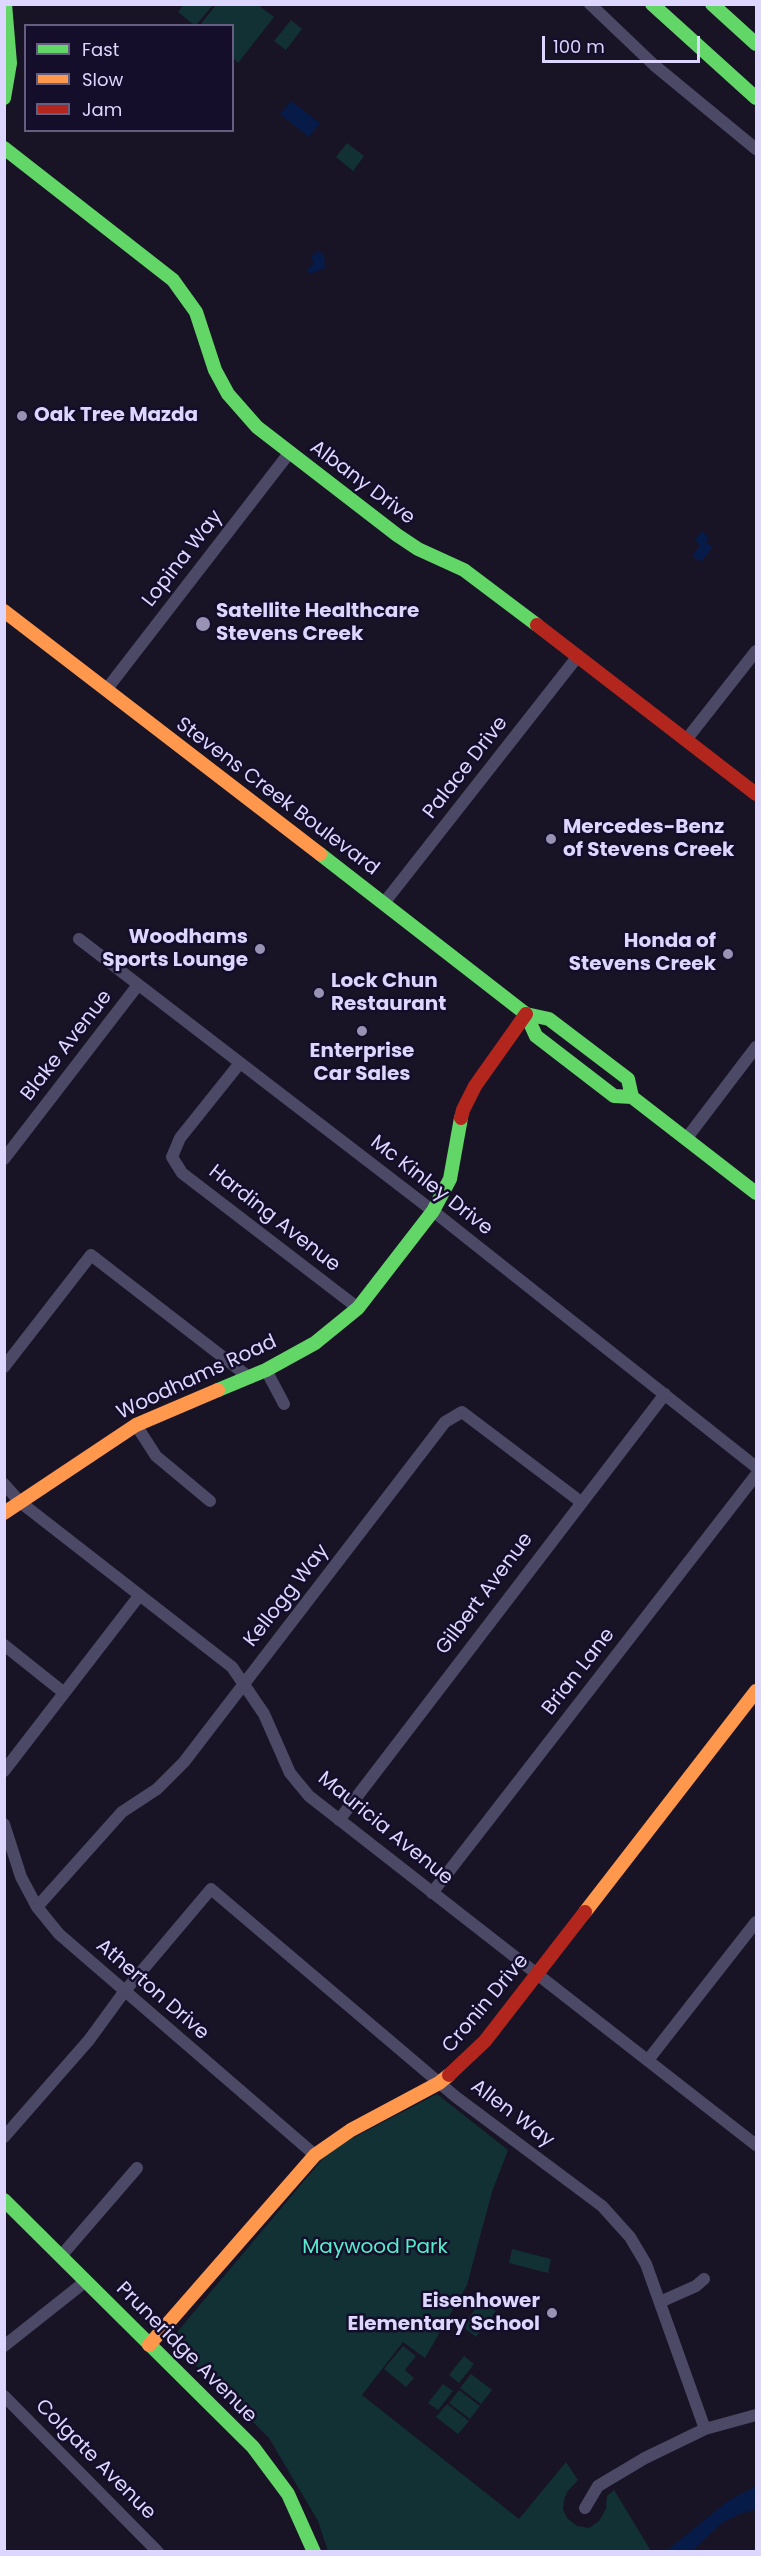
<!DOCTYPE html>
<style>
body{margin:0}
#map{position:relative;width:761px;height:2556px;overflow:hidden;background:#181425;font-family:Poppins,sans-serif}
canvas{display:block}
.frame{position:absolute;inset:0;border:6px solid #ddd7ff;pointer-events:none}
.legend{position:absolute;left:24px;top:24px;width:210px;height:108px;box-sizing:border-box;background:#140e2b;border:2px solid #645e80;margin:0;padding:8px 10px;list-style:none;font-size:18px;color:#ddd7ff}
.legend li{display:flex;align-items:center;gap:12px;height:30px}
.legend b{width:30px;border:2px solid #645e80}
.scale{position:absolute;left:542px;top:36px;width:158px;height:27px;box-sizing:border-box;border:3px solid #ddd7ff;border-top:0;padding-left:8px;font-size:18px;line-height:21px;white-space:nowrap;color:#ddd7ff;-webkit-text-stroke:4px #140e2b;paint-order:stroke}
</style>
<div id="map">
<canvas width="761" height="2556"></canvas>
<div class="frame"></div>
<ul class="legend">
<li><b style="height:8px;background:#63d668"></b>Fast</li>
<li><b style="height:8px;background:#ff974d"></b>Slow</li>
<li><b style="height:8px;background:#b3261e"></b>Jam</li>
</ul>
<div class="scale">100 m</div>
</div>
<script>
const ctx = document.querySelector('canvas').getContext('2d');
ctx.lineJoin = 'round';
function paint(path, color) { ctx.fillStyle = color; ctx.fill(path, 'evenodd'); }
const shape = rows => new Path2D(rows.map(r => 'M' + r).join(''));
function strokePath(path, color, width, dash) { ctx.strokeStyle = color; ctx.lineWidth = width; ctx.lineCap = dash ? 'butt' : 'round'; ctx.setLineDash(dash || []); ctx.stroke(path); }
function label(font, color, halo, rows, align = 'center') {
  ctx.font = font + ' Poppins,sans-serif'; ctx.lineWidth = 5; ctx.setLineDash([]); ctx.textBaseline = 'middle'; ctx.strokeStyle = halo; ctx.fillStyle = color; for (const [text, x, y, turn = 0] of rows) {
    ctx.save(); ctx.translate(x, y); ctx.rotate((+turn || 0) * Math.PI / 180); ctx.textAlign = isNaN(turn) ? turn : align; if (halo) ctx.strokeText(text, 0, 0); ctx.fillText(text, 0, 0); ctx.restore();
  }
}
const green = shape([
 [184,4,213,4,213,5,195,26,178,12],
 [216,5,258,5,274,17,238,63,233,58,232,26,200,25],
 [291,20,302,29,286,50,274,41],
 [347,143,364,156,353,171,336,157],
 [437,2094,508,2150,492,2192,467,2285,425,2358,403,2342,362,2395,519,2519,566,2462,578,2480,567,2492,564,2500,563,2510,567,2518,577,2526,589,2528,599,2521,606,2509,607,2496,614,2490,651,2551,328,2551,318,2521,269,2438,178,2348,176,2339,178,2331,330,2150],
 [512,2249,551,2259,548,2273,509,2263],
 [482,2300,496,2311,476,2337,462,2326],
 [403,2346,416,2356,405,2370,414,2378,406,2387,384,2369],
 [464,2356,474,2364,459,2383,449,2375],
 [471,2374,492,2390,481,2404,460,2388],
 [443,2384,453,2391,438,2410,428,2403],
 [459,2390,480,2406,470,2419,449,2403],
 [447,2404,469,2421,458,2434,436,2417]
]);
const water = shape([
 [291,101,320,123,309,137,280,114],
 [318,251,324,255,325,268,310,274,307,270,314,263,311,257],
 [702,531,709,537,706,542,713,547,701,562,692,556,700,545,695,540],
 [756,2486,756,2509,737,2515,722,2523,692,2551,666,2551,728,2501]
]);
const street = shape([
 [590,4,654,65,756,149],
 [106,690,290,452],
 [686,740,756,651],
 [384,903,578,656],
 [79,939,433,1211,756,1467],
 [240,1063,180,1138,172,1157,182,1173,358,1308],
 [686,1139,756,1047],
 [4,1159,138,985],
 [4,1367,91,1255,250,1378],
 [266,1370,284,1404],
 [136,1425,156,1456,210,1501],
 [4,1484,20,1502,232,1667,264,1714,290,1773,309,1796,756,2145],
 [4,1645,63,1692],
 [4,1771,139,1596],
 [339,1820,665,1394],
 [4,1824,21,1877,37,1907,59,1934,315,2155],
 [432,1893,756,1475],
 [37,1907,122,1812,157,1789,184,1762,445,1422,462,1412,581,1502],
 [648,2060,756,1922],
 [4,2137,89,2040,124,1992,211,1889,456,2097,602,2206,630,2237,646,2264,705,2429],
 [61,2256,137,2168],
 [660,2302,696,2286,704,2279],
 [4,2346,86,2281],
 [4,2396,158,2552],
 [585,2508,598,2486,645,2458,705,2429,756,2415]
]);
const fast = shape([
 [652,4,756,98],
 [712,4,756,44],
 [4,98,10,63,5,4],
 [4,148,173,280,196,312,215,370,228,394,257,427,397,535,418,549,464,570,537,625],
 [320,854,526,1014,549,1019,628,1079,632,1097],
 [526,1014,536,1036,614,1096,632,1097,756,1193],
 [218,1390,266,1370,315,1343,358,1308,433,1211,450,1179,461,1118],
 [4,2200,253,2447,288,2494,314,2552]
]);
const slow = shape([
 [4,611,320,854],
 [4,1513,136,1425,218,1390],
 [585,1912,756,1691],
 [149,2345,315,2155,351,2130,439,2083,449,2075]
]);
const jam = shape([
 [537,625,756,794],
 [461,1118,463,1110,475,1086,526,1014],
 [449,2075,485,2041,585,1912]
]);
const markers = [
 [22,416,6,"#9893b3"],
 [203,624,8,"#9893b3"],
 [551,839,6,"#9893b3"],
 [260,949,6,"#9893b3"],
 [728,954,6,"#9893b3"],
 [319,993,6,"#9893b3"],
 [362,1031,6,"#9893b3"],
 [552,2313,6,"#9893b3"]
];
const poiNames = [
 ["Oak Tree Mazda",34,416],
 ["Satellite Healthcare",216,612],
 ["Stevens Creek",216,635],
 ["Mercedes-Benz",563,828],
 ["of Stevens Creek",563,851],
 ["Woodhams",248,938,"right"],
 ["Sports Lounge",248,961,"right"],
 ["Honda of",716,942,"right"],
 ["Stevens Creek",716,965,"right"],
 ["Lock Chun",331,982],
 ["Restaurant",331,1005],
 ["Enterprise",362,1052,"center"],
 ["Car Sales",362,1075,"center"],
 ["Eisenhower",540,2302,"right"],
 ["Elementary School",540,2325,"right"]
];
const streetNames = [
 ["Albany Drive",362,483,37],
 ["Lopina Way",183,559,-52],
 ["Palace Drive",466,768,-52],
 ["Stevens Creek Boulevard",277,797,37],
 ["Blake Avenue",67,1046,-52],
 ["Mc Kinley Drive",431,1186,38],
 ["Harding Avenue",274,1219,38],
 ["Woodhams Road",197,1378,-25],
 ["Gilbert Avenue",485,1594,-53],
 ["Kellogg Way",287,1596,-52],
 ["Brian Lane",579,1672,-52],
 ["Mauricia Avenue",385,1829,39],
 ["Atherton Drive",152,1990,41],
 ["Cronin Drive",486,2004,-50],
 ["Allen Way",512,2114,37],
 ["Pruneridge Avenue",186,2353,45],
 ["Colgate Avenue",95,2460,45]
];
const parkNames = [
 ["Maywood Park",375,2248]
];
paint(green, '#113134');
paint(water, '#071b49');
strokePath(street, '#4b4966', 12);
strokePath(fast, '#63d668', 14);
strokePath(slow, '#ff974d', 14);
strokePath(jam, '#b3261e', 14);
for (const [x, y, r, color] of markers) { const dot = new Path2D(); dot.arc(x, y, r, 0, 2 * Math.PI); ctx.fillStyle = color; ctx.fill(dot); strokePath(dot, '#140e2b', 2); }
label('bold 20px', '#ddd7ff', '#140e2b', poiNames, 'left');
label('20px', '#ddd7ff', '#140e2b', streetNames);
label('20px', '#56edcc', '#140e2b', parkNames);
</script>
